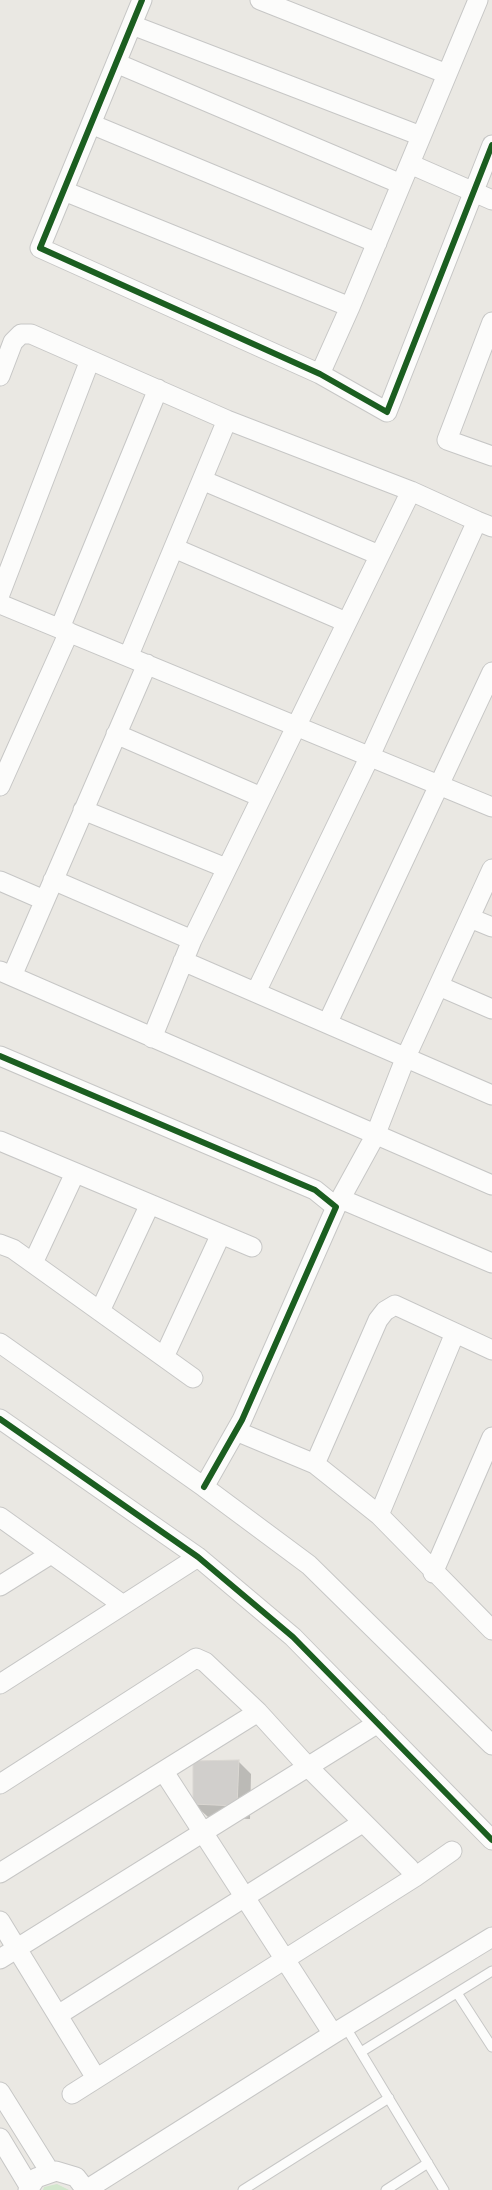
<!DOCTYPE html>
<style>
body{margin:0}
canvas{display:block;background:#eae8e3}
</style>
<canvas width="492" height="2190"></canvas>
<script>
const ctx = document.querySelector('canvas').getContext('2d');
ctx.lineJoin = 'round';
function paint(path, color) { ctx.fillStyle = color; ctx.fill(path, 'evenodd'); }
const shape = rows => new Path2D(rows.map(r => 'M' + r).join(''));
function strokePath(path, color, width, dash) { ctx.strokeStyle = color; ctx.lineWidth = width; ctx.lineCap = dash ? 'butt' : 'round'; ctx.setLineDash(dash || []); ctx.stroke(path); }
const green = shape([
 [57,2184,69,2190,43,2190,44,2187]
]);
const shadow = shape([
 [238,1761,251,1774,250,1819,208,1817,194,1804]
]);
const building = shape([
 [239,1760,237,1806,193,1804,193,1761,239,1760]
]);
const lane = shape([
 [457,1993,492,2047],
 [345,2026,444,2190],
 [361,2052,492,1971],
 [243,2190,389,2098],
 [386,2190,428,2163]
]);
const street = shape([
 [142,0,40,248,320,374,387,412,492,145],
 [260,0,447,74],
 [132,25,421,136],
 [116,63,401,184],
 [91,124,377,243],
 [410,164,492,200],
 [64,191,350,307],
 [492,322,447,440,492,456],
 [320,374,350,307,478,0],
 [0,376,13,342,21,334,31,334,227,420,411,491,477,521],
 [202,480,379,555],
 [174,548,346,622],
 [0,594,90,360],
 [0,604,492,807],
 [60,628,158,389],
 [129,655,227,420],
 [116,734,261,797],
 [0,786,69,632],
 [83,810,226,868],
 [53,880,192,940],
 [0,881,44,900],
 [470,918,492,927],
 [183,961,492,1095],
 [0,971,492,1185],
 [12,976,147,664],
 [439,986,492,1009],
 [256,992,370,756,477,521,492,527],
 [328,1022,492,672],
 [152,1038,192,940,411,491],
 [0,1056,315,1190,336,1207,242,1420,204,1487],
 [0,1141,252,1247],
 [341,1199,492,1263],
 [336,1207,375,1136,405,1059,492,869],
 [0,1244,13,1249,193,1378],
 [33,1263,75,1173],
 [100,1311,150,1204],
 [0,1343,204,1487,309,1565,492,1745],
 [164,1357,221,1234],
 [0,1419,198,1557,293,1637,492,1840],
 [236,1431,315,1464,379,1515,492,1630],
 [315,1464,378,1320,385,1311,395,1305,492,1350],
 [379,1515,455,1333],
 [0,1517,123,1605],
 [433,1573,492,1437],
 [0,1586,51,1554],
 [0,1684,198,1557],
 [164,1772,333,2034],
 [0,1784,196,1658,205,1662,258,1712,309,1768,409,1868,415,1877],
 [0,1873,258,1712],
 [0,1921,96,2078],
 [0,1959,378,1723],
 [58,2015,362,1823],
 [0,2092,50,2172],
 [72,2094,415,1877,452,1851],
 [0,2138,29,2186],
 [28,2190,36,2178,56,2171,76,2177,86,2190,333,2034,492,1937]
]);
const cycleway = shape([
 [142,0,40,248,320,374,387,412,492,145],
 [0,1056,315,1190,336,1207,242,1420,204,1487],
 [0,1419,198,1557,293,1637,492,1840]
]);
paint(green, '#d2e7cd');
paint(shadow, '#0003');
paint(building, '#d1cfcc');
strokePath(building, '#dad7d2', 1);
strokePath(lane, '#c7c7c6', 11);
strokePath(street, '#c7c7c6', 21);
strokePath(lane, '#fcfcfb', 9);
strokePath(street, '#fcfcfb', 19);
strokePath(cycleway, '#1b5e20', 6);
</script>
